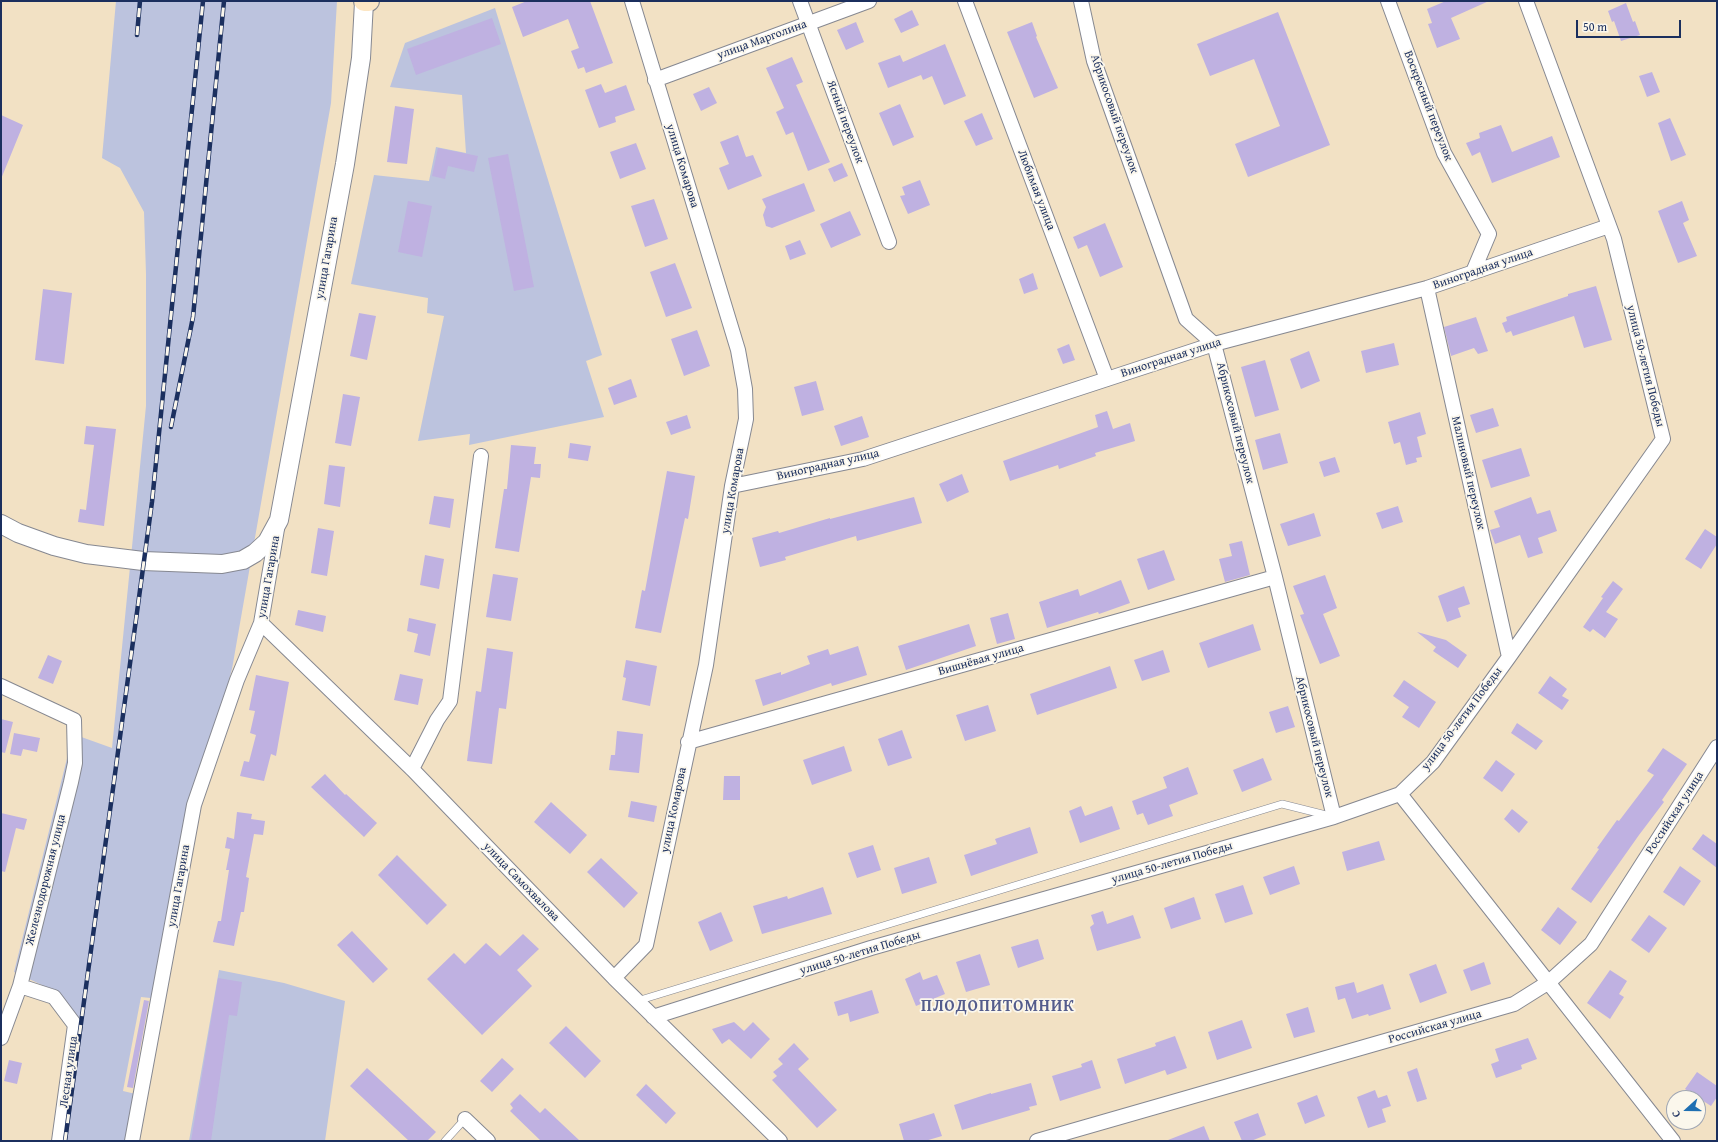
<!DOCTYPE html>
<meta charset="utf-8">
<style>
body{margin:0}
#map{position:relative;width:1718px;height:1142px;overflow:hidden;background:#f2e1c4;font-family:"Gentium Book Plus",serif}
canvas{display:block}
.frame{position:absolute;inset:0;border:2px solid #1b2f5e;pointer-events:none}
.north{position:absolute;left:1666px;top:1090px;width:40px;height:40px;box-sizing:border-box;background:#fbf7ec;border:1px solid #a1a7b3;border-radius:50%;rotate:249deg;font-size:11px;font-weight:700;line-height:16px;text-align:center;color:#1b2f5e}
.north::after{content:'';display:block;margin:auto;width:14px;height:18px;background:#1f6fb2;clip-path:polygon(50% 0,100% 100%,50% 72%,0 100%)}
.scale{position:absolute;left:1576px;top:20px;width:105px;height:18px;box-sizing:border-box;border:2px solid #1b2f5e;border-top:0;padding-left:5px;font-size:12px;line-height:14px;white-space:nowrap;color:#1b2f5e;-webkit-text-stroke:3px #fbf7ec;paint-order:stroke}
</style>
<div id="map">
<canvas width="1718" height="1142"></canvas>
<div class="frame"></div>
<div class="north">С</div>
<div class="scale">50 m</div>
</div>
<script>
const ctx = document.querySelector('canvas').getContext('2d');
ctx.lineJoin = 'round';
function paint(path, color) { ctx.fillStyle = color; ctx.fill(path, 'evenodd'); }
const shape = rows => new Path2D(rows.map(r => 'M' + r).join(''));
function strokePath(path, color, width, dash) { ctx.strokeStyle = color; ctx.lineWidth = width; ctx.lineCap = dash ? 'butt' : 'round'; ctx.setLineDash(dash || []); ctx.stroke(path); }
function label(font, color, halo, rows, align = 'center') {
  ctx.font = font + ' "Gentium Book Plus",serif'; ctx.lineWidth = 3.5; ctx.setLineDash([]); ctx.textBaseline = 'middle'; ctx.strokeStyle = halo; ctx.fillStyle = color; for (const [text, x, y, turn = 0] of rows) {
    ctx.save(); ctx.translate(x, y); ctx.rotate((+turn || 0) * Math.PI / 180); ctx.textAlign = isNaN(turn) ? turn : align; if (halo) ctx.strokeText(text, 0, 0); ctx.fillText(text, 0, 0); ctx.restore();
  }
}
const industrial = shape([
 [116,1,337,1,331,103,232,669,187,833,160,999,141,997,123,1091,144,1096,136,1141,56,1141,73,1012,59,993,14,972,73,734,112,748,146,406,146,274,144,212,120,168,102,158],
 [495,8,602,355,586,361,604,417,469,445,470,434,418,441,444,316,427,313,428,298,351,284,374,175,429,181,436,147,466,153,462,95,390,87,405,43],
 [219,970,284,983,345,1001,325,1141,189,1141]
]);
const building = shape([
 [527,1,590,1,613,63,586,73,584,67,578,69,571,51,579,48,568,19,523,37,512,7],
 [1446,1,1489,1,1451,18,1460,39,1437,48,1428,24,1432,23,1427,9],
 [1626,3,1633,22,1635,21,1640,35,1621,41,1614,21,1612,22,1608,11],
 [912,10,919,25,901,33,894,19],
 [1278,12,1330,145,1248,177,1235,144,1280,126,1254,59,1210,76,1197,44],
 [492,18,501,44,416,75,407,49],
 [856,22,864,42,846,50,837,30],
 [1032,22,1037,36,1036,37,1058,88,1034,98,1007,32],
 [945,44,966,96,944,105,932,76,923,80,921,75,888,88,878,63,900,55,903,62],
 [792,57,803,82,796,85,830,162,808,171,793,132,786,135,776,112,784,108,766,68],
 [1652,72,1660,92,1647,97,1639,76],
 [601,84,605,93,626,85,635,110,615,117,616,122,599,128,585,90],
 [709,87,717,103,701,111,693,94],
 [900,104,914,137,893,146,879,113],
 [395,106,414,109,407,164,387,162],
 [982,113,993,139,976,146,964,121],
 [1,115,23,125,1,179],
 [1670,118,1686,155,1671,161,1658,123],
 [1501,125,1512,152,1552,136,1560,157,1492,183,1480,152,1472,156,1466,143,1480,138,1479,133],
 [738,135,746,157,753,155,762,176,728,190,719,168,729,164,720,142],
 [636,143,646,169,620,179,610,152],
 [438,148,478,156,474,172,448,166,445,179,432,176],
 [508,154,534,287,514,291,488,158],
 [842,163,848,176,834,182,828,169],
 [920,180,930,205,908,214,900,196,905,195,902,187],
 [804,183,815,211,772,228,766,226,763,215,766,207,762,199],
 [654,199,668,239,645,247,631,206],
 [408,201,432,206,422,257,398,252],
 [1682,201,1689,220,1683,223,1697,256,1678,263,1658,211],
 [850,211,861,235,831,248,820,224],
 [1105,223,1123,267,1100,277,1087,245,1078,249,1073,237],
 [800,240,806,254,790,260,785,246],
 [675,263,692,308,666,317,650,272],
 [1033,273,1038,289,1024,294,1019,279],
 [1596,286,1612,340,1584,348,1574,316,1513,336,1511,331,1506,333,1502,323,1507,321,1506,317,1568,296,1568,294],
 [43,289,72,293,64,364,35,360],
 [359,313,376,316,367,360,350,356],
 [1476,317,1488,351,1478,354,1474,348,1451,356,1444,327],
 [697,330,710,366,684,376,671,339],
 [1394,343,1399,365,1366,373,1361,351],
 [1069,344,1075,360,1063,364,1057,349],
 [1309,351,1320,381,1301,389,1290,359],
 [1265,360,1279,410,1255,417,1241,367],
 [631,379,637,397,614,405,608,388],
 [816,381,824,410,802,416,794,387],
 [343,394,360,397,351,446,335,443],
 [1493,408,1499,426,1476,433,1470,415],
 [1107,411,1113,429,1130,423,1135,441,1095,453,1096,456,1059,469,1058,465,1010,481,1003,461,1098,427,1095,415],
 [1420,412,1426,434,1417,437,1422,457,1416,458,1417,462,1406,465,1400,442,1394,444,1388,422],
 [687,415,691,428,671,435,666,422],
 [862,416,869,437,841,446,834,426],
 [86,426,116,429,104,526,78,522,80,509,86,510,94,445,84,444],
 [1280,433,1288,463,1263,470,1255,440],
 [570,443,591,446,588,461,568,458],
 [511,445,536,447,534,464,541,464,540,478,531,477,519,552,495,548,504,489,507,489],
 [1521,448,1530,476,1491,488,1482,460],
 [1335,457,1340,472,1324,477,1319,462],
 [329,465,345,467,340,507,324,504],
 [667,471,695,476,688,519,685,518,661,633,635,628,642,590,645,591],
 [962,474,969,492,947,502,939,484],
 [434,496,454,499,450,528,429,524],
 [914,497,922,523,857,541,856,536,785,557,786,560,760,567,752,538,778,531,779,533,830,518,830,519],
 [1531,497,1537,514,1550,510,1557,531,1538,538,1543,553,1528,558,1520,535,1495,544,1490,530,1500,527,1494,511],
 [1398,506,1403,522,1382,529,1376,513],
 [1314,513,1321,536,1288,546,1280,524],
 [318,528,334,531,327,576,311,573],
 [1705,529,1717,537,1717,544,1701,569,1685,559],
 [1242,541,1250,575,1225,582,1219,559,1232,556,1229,544],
 [1164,550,1175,580,1148,590,1137,559],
 [425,555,444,559,439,589,420,585],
 [493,574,518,578,511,621,486,617],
 [1325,575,1337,608,1323,614,1340,656,1320,664,1300,615,1304,614,1293,586],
 [1121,580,1130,603,1099,614,1098,612,1047,628,1039,602,1078,589,1080,596],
 [1613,581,1623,589,1606,612,1618,619,1605,638,1593,629,1590,632,1583,627,1603,598,1601,597],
 [1464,586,1470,604,1458,608,1461,617,1447,622,1438,596],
 [298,610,326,616,323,632,295,625],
 [1008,613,1015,639,997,644,990,618],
 [409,618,436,624,430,656,414,652,418,634,407,631],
 [969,624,976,646,906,670,898,646],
 [1253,624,1261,650,1208,668,1199,643],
 [1417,632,1446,640,1467,655,1458,668,1433,651,1436,647],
 [858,646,867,675,832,686,831,683,763,706,755,680,781,672,781,675,810,664,807,656,828,649,830,655],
 [487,648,513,652,506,709,499,708,492,764,467,761,476,691,481,692],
 [1163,650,1170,672,1142,681,1134,660],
 [48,655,62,661,53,684,38,678],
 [626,660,657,666,650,706,622,700,626,678,623,677],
 [1110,666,1117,688,1037,715,1030,694],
 [400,674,423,679,418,705,394,700],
 [256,675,289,682,276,756,271,754,264,781,240,776,244,761,249,762,256,735,250,733,255,711,249,710],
 [1550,676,1567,689,1562,696,1569,700,1562,710,1538,693],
 [1404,680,1436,702,1419,728,1402,717,1409,707,1393,696],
 [988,705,996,731,965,741,956,715],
 [1288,706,1295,727,1276,733,1269,712],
 [1,719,13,722,5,753,1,752],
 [1517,723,1543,741,1536,750,1511,733],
 [902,730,912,758,888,766,878,739],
 [617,731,643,734,639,773,609,770,611,755,615,755],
 [14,733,40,738,37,752,23,749,21,756,10,754],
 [844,746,852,771,812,785,803,760],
 [1663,748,1687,764,1662,800,1664,802,1639,835,1591,903,1571,889,1599,849,1597,848,1617,820,1619,821,1654,775,1647,771],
 [1263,758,1272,780,1242,792,1233,770],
 [1496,760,1515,774,1502,792,1483,778],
 [1188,767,1198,794,1169,805,1173,816,1148,825,1143,813,1137,815,1132,801,1167,788,1163,777],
 [325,774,345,795,346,794,377,823,364,837,311,787],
 [724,776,740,776,740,800,723,800],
 [631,801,657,806,654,822,628,817],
 [551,802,587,835,570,854,534,822],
 [1081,806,1085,816,1112,806,1120,829,1080,843,1069,811],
 [1512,809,1528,822,1519,833,1504,819],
 [237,812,252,814,251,819,265,821,263,835,254,834,246,877,249,878,244,912,241,912,234,946,213,942,218,921,221,921,229,870,226,870,230,849,225,848,227,837,234,839],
 [1,813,27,819,24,830,16,828,5,872,1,871],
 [1030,827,1038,853,971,876,964,855,997,844,995,839],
 [1703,834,1717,844,1717,868,1692,849],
 [1379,841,1385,860,1347,871,1342,852],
 [873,845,881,870,857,878,848,853],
 [397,855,447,905,427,925,378,875],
 [929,857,937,883,902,894,894,868],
 [601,858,638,893,624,908,587,872],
 [1294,866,1300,884,1270,895,1263,877],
 [1680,866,1701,881,1684,906,1663,892],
 [1243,885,1253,914,1225,923,1215,894],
 [823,887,832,914,762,934,753,906,787,896,788,899],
 [1194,897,1201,919,1171,929,1164,908],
 [1558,907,1577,922,1560,945,1541,930],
 [1103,911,1107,924,1133,915,1141,938,1097,951,1090,927,1094,924,1091,915],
 [721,912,733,941,710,951,698,922],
 [1649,915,1667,928,1649,953,1631,940],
 [352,931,388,969,373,983,337,945],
 [523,934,539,949,517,970,532,986,482,1035,427,979,454,953,465,964,486,943,500,956],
 [1038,939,1044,959,1018,968,1011,947],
 [980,954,990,985,966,992,956,962],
 [1484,962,1491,984,1471,991,1463,970],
 [1436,964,1447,993,1420,1003,1409,974],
 [1610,970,1627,981,1619,994,1624,997,1610,1019,1587,1003],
 [920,972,923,980,937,975,945,994,916,1006,905,979],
 [218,978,242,982,237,1016,229,1015,211,1141,191,1141],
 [1354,982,1357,993,1383,984,1391,1009,1369,1016,1368,1014,1352,1019,1345,998,1338,1000,1335,987],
 [872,990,879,1013,850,1022,848,1013,838,1016,834,1002],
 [144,1000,149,1001,133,1088,127,1087],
 [1308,1007,1315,1032,1294,1038,1286,1014],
 [1242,1020,1252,1048,1217,1060,1208,1032],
 [734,1022,744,1031,753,1022,770,1039,751,1059,729,1039,722,1044,712,1029],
 [566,1026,601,1061,585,1078,549,1043],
 [1175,1036,1187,1068,1167,1075,1165,1070,1125,1084,1117,1059,1156,1046,1155,1043],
 [1528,1038,1537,1059,1521,1065,1522,1069,1496,1078,1491,1064,1499,1061,1495,1049],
 [794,1043,809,1059,798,1069,837,1110,817,1128,772,1080,777,1076,773,1072,783,1064,778,1059],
 [502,1058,514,1069,492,1092,480,1081],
 [9,1060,22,1063,17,1084,4,1081],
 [1092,1060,1101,1088,1060,1101,1052,1076,1082,1067,1081,1064],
 [367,1068,436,1132,427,1141,409,1141,350,1086],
 [1417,1068,1427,1099,1417,1102,1407,1072],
 [1697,1072,1717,1086,1717,1097,1711,1106,1685,1089],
 [1031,1083,1037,1105,1029,1107,1030,1110,962,1130,954,1105,991,1093,991,1094],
 [646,1084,676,1113,666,1124,636,1095],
 [1375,1090,1378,1098,1387,1095,1391,1106,1382,1109,1386,1122,1368,1128,1357,1097],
 [520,1094,540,1113,545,1108,580,1141,541,1141,510,1111,513,1108,510,1104],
 [1317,1095,1325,1116,1305,1124,1297,1103],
 [934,1113,942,1136,925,1141,904,1141,899,1124],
 [1258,1113,1266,1135,1251,1141,1242,1141,1234,1122],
 [1204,1126,1210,1141,1168,1141,1168,1140]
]);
const service = shape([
 [637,1001,1282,804,1330,816],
 [445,1141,465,1119]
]);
const minor = shape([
 [800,1,889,242],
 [965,1,1107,379],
 [1081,1,1094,61,1186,319,1214,344,1275,577,1334,817],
 [1388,1,1444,153,1489,234,1473,272],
 [655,80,869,1],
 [1427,288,1509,657],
 [732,486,863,459,1214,344,1427,288,1609,226],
 [261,623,412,769,614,978,780,1141],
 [1,686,74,720,75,763,71,782,20,986,1,1038],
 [688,742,1275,577],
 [412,769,437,720,450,701,481,456],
 [1400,794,1673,1141],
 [614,978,646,945,706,665,732,486,746,419,745,389,738,350,632,1],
 [20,986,54,997,75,1025,59,1141],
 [653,1017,871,948,1334,817,1400,794,1433,762,1509,657,1663,439,1614,239,1526,1],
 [465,1119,488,1141],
 [132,1141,194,805,237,680,261,623,277,529],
 [1037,1141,1514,1004,1549,982,1591,944,1717,747]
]);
const tertiary = shape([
 [1,524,18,533,54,546,86,554,143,561,222,564,243,560,255,553,267,542,279,520,345,164,361,58,364,2]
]);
const secondary = shape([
 [364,1,369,1]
]);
const rail = shape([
 [137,35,140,1],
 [171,427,193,317,224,1],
 [65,1141,152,502,203,1]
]);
const streetNames = [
 ["улица Марголина",762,40,-20],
 ["Воскресный переулок",1428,106,69],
 ["Абрикосовый переулок",1114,114,71],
 ["Ясный переулок",845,122,70],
 ["улица Комарова",682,166,73],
 ["Любимая улица",1036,190,69],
 ["улица Гагарина",327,258,-80],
 ["Виноградная улица",1483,269,-19],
 ["Виноградная улица",1171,358,-18],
 ["улица 50-летия Победы",1645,366,76],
 ["Абрикосовый переулок",1235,423,76],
 ["Виноградная улица",828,465,-13],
 ["Малиновый переулок",1468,473,77],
 ["улица Комарова",733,491,-80],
 ["улица Гагарина",269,577,-80],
 ["Вишнёвая улица",981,660,-16],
 ["улица 50-летия Победы",1462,719,-53],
 ["Абрикосовый переулок",1314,737,76],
 ["улица Комарова",674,810,-78],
 ["Российская улица",1675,813,-57],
 ["улица 50-летия Победы",1172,863,-16],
 ["Железнодорожная улица",46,880,-76],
 ["улица Самохвалова",521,882,46],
 ["улица Гагарина",179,886,-80],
 ["улица 50-летия Победы",860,953,-17],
 ["Российская улица",1435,1027,-16],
 ["Лесная улица",69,1072,-82]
];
const districtNames = [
 ["ПЛОДОПИТОМНИК",998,1007]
];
paint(industrial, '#bcc3de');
paint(building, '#bfb1e1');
strokePath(service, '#868891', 8);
strokePath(minor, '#868891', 16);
strokePath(tertiary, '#868891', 20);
strokePath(secondary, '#868891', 22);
strokePath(service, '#fff', 7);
strokePath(minor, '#fff', 14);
strokePath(tertiary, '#fff', 18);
strokePath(secondary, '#fce6c4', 20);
strokePath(rail, '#1b2f5e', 4.5);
strokePath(rail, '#fbf7ec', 3, [9]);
label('12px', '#1b2f5e', '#fbf7ec', streetNames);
ctx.letterSpacing = '1px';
label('bold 16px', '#545c8c', '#fbf7ec', districtNames);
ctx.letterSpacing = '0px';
</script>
